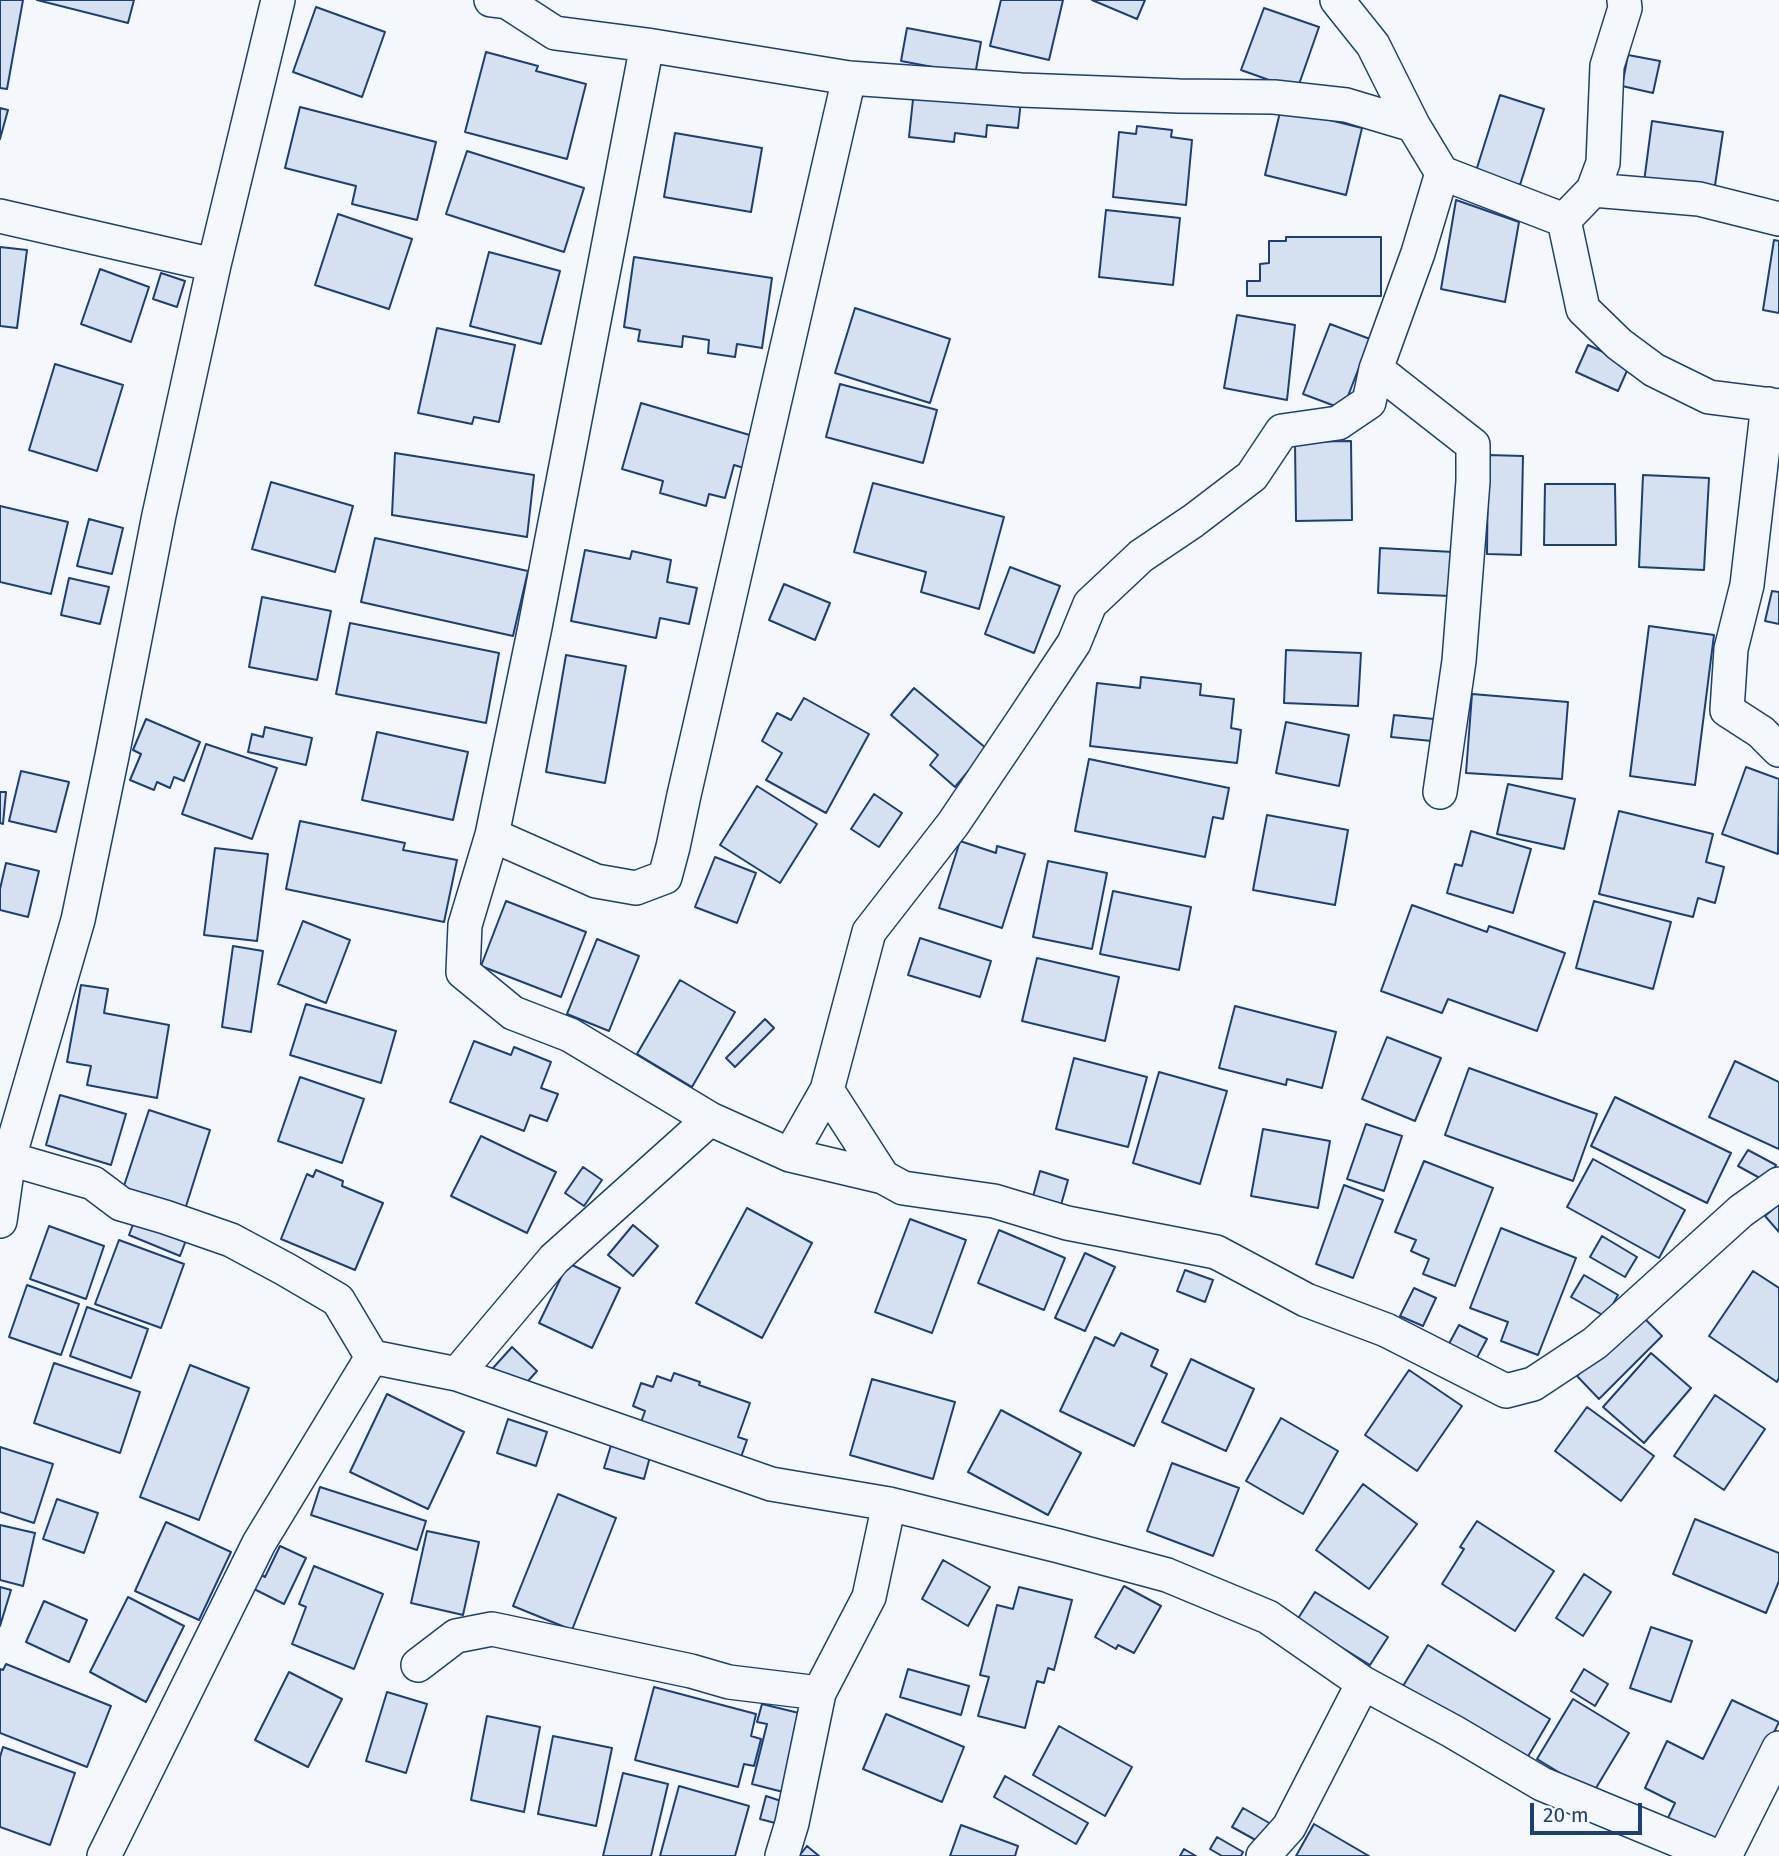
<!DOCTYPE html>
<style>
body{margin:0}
#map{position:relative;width:1779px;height:1856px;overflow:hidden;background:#f4f7fb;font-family:"Fira Sans",sans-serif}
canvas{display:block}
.scale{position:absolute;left:1530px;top:1803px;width:112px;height:32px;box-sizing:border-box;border:4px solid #1d3f73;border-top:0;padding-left:9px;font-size:21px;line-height:24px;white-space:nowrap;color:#1d3f73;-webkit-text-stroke:5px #f4f7fb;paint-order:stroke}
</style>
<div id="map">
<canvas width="1779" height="1856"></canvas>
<div class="scale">20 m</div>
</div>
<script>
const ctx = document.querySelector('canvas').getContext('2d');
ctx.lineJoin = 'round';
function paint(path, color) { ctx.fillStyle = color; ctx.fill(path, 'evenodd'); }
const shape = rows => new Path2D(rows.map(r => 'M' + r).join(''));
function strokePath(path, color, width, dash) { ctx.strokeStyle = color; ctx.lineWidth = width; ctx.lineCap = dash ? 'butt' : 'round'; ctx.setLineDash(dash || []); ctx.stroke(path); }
const building = shape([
 [0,0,23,0,7,89,0,88,0,0],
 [37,0,134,0,128,23,37,0],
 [1001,0,1063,0,1049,60,990,46,1001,0],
 [1092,0,1145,0,1137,19,1092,0],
 [316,7,385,32,362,97,293,72,316,7],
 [1264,8,1319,27,1297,90,1241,70,1264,8],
 [907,28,981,42,975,75,901,61,907,28],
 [486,52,538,66,536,71,586,84,567,159,465,132,486,52],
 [1628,55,1660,61,1653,93,1622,86,1628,55],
 [914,90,1021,101,1018,128,987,125,986,137,955,133,954,142,909,137,914,90],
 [1500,95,1544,109,1520,185,1476,171,1500,95],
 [300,107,436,142,417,220,352,204,356,186,285,168,300,107],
 [0,108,8,110,0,139,0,108],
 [1281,108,1362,128,1346,195,1265,175,1281,108],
 [1652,121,1723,132,1714,192,1644,182,1652,121],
 [1137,126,1172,130,1171,137,1192,140,1186,205,1113,197,1119,132,1136,134,1137,126],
 [675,133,762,148,751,212,664,197,675,133],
 [467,151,584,188,564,252,446,214,467,151],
 [1456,200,1519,222,1505,302,1441,289,1456,200],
 [1106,210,1180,218,1173,285,1099,277,1106,210],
 [338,214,412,239,389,309,315,285,338,214],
 [1286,237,1381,237,1381,296,1247,296,1247,281,1260,281,1260,264,1269,263,1269,241,1286,241,1286,237],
 [1774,240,1779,241,1779,313,1763,310,1774,240],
 [0,247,27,250,17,328,0,326,0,247],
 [489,252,560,271,541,344,470,326,489,252],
 [634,257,772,278,762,348,737,344,735,357,708,353,709,340,683,336,682,347,638,341,640,330,624,327,634,257],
 [100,269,149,287,131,342,81,324,100,269],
 [161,273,185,281,177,307,153,299,161,273],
 [855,308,950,339,930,403,835,373,855,308],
 [1237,315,1295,325,1287,400,1224,388,1237,315],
 [1330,324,1370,339,1343,409,1303,394,1330,324],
 [437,328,515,345,499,422,474,417,472,424,418,413,437,328],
 [1588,345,1630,364,1618,391,1576,372,1588,345],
 [55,364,123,385,97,471,29,450,55,364],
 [840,384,937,410,923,463,826,437,840,384],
 [641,403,753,436,744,468,734,465,725,498,709,494,706,506,660,493,663,481,622,469,641,403],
 [1351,441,1352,520,1296,521,1295,442,1351,441],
 [395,453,534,475,527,537,392,515,395,453],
 [1488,455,1523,456,1521,555,1487,554,1488,455],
 [1643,475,1709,478,1704,570,1639,567,1643,475],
 [271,482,353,506,335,572,252,549,271,482],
 [873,483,1004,517,979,609,921,592,926,572,854,552,873,483],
 [1545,484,1615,484,1616,545,1544,545,1545,484],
 [0,506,68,522,51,594,0,582,0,506],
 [89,519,123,528,112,574,77,566,89,519],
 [375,538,528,571,513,636,361,602,375,538],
 [1380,548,1453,552,1451,596,1378,593,1380,548],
 [585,550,630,559,632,551,671,560,667,582,697,588,689,624,660,618,656,638,571,621,585,550],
 [1010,567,1060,586,1034,653,985,634,1010,567],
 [69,578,109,587,100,624,61,615,69,578],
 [784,584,830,603,815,640,769,620,784,584],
 [1772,591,1779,592,1779,624,1765,621,1772,591],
 [262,597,331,611,317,680,249,667,262,597],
 [350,623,499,653,486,723,336,694,350,623],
 [1649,626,1714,635,1695,785,1630,776,1649,626],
 [1286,650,1361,653,1358,706,1284,703,1286,650],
 [566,655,626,666,605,783,546,772,566,655],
 [1141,677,1201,684,1200,695,1234,699,1231,728,1241,730,1237,763,1090,746,1097,683,1140,688,1141,677],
 [914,688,987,749,955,787,930,765,938,755,891,715,914,688],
 [1472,694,1568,702,1562,779,1466,773,1472,694],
 [804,698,869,734,826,813,766,780,782,753,762,741,777,713,791,720,804,698],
 [1394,715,1434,719,1432,741,1391,737,1394,715],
 [146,719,200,742,184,781,174,777,170,788,157,782,154,790,130,780,141,754,133,750,146,719],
 [1286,722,1349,735,1339,786,1276,773,1286,722],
 [265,727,312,738,306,765,248,752,252,734,263,737,265,727],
 [377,732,468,752,453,820,362,800,377,732],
 [206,744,277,768,252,839,182,814,206,744],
 [1089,759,1229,788,1223,819,1213,817,1205,857,1075,831,1089,759],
 [1746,767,1779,779,1778,854,1722,834,1746,767],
 [21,771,69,782,56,832,9,821,21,771],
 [1508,784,1575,799,1564,849,1497,834,1508,784],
 [757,786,817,824,780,883,720,845,757,786],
 [0,792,6,792,3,824,0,823,0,792],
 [874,794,902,813,879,847,851,829,874,794],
 [1619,811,1713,834,1706,862,1724,867,1715,903,1698,898,1693,917,1599,894,1619,811],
 [1267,815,1348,830,1335,905,1253,890,1267,815],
 [300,821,405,843,403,850,457,860,444,922,286,889,300,821],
 [1471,831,1531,849,1513,913,1447,893,1455,864,1462,866,1471,831],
 [960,841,996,853,997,846,1025,854,1002,928,939,908,960,841],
 [215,848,268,854,257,941,204,935,215,848],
 [715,857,756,873,737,923,695,907,715,857],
 [1048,861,1107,873,1092,949,1033,937,1048,861],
 [6,863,39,871,28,917,0,910,0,889,6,863],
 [1113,891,1191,907,1179,970,1100,954,1113,891],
 [506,901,586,932,561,997,481,966,506,901],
 [1594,901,1671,922,1653,989,1576,968,1594,901],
 [1412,905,1487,932,1489,926,1565,953,1537,1031,1448,999,1442,1013,1381,991,1412,905],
 [303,921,350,940,326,1003,278,984,303,921],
 [920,938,991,961,980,997,908,975,920,938],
 [597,939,639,956,609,1031,567,1014,597,939],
 [233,946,263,951,251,1032,222,1027,233,946],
 [1037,958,1119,977,1105,1041,1022,1021,1037,958],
 [680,980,735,1012,692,1087,637,1054,680,980],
 [81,985,108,989,104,1013,169,1025,157,1098,87,1085,91,1066,67,1062,81,985],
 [306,1004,396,1031,381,1083,290,1055,306,1004],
 [1235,1006,1336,1032,1322,1088,1287,1079,1286,1085,1219,1068,1235,1006],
 [765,1019,774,1028,735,1067,726,1058,765,1019],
 [1387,1037,1441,1058,1415,1121,1362,1099,1387,1037],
 [474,1041,511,1055,514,1047,551,1062,541,1088,558,1094,547,1121,530,1115,524,1131,450,1102,474,1041],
 [1074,1058,1147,1077,1128,1147,1056,1129,1074,1058],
 [1735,1061,1779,1082,1779,1149,1709,1117,1735,1061],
 [1469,1068,1597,1114,1573,1181,1445,1135,1469,1068],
 [1159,1072,1227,1091,1200,1184,1133,1163,1159,1072],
 [300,1077,364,1099,342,1163,278,1141,300,1077],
 [60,1095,126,1114,111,1165,46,1145,60,1095],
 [1615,1097,1731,1153,1707,1203,1591,1146,1615,1097],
 [149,1110,210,1130,182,1219,120,1198,149,1110],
 [1366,1124,1402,1136,1384,1191,1347,1179,1366,1124],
 [1263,1129,1330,1141,1318,1208,1251,1196,1263,1129],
 [481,1136,556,1172,527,1233,451,1196,481,1136],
 [1748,1150,1776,1165,1767,1182,1738,1166,1748,1150],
 [1593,1159,1685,1210,1659,1258,1567,1207,1593,1159],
 [1424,1161,1493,1188,1455,1286,1423,1274,1429,1259,1411,1251,1416,1240,1395,1232,1424,1161],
 [583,1167,602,1180,584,1206,565,1193,583,1167],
 [316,1170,343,1181,342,1186,383,1203,355,1270,281,1239,307,1174,313,1177,316,1170],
 [1040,1171,1068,1180,1059,1212,1031,1204,1040,1171],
 [1344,1185,1383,1200,1353,1278,1316,1264,1344,1185],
 [1779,1204,1779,1232,1765,1216,1779,1204],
 [747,1208,812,1243,762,1338,696,1303,747,1208],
 [910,1219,966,1240,932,1333,875,1312,910,1219],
 [134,1222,188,1235,180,1256,129,1235,134,1222],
 [633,1225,658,1246,633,1276,608,1255,633,1225],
 [49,1226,104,1246,86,1299,30,1279,49,1226],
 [1501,1228,1576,1258,1538,1355,1501,1341,1508,1322,1470,1308,1501,1228],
 [999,1230,1065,1258,1044,1310,978,1283,999,1230],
 [1602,1236,1637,1257,1625,1277,1590,1257,1602,1236],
 [119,1240,184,1264,161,1328,95,1304,119,1240],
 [1085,1253,1115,1267,1085,1331,1055,1318,1085,1253],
 [568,1263,620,1288,592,1348,539,1323,568,1263],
 [1185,1270,1213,1280,1205,1302,1177,1291,1185,1270],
 [1753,1271,1779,1288,1779,1378,1777,1382,1709,1336,1753,1271],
 [1584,1275,1618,1295,1606,1317,1571,1297,1584,1275],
 [27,1285,79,1304,61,1355,9,1337,27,1285],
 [1414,1288,1436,1298,1423,1326,1400,1316,1414,1288],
 [87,1307,148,1329,131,1378,70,1356,87,1307],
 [1640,1314,1662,1336,1599,1399,1577,1376,1640,1314],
 [1459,1325,1487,1339,1472,1367,1444,1353,1459,1325],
 [1121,1333,1158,1350,1151,1366,1167,1374,1134,1446,1060,1411,1095,1337,1114,1346,1121,1333],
 [512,1347,537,1371,519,1391,493,1368,512,1347],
 [1651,1353,1691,1388,1644,1443,1603,1407,1651,1353],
 [1191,1359,1254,1389,1226,1451,1162,1422,1191,1359],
 [54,1363,140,1392,120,1453,34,1423,54,1363],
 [190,1365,249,1388,199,1520,140,1497,190,1365],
 [1409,1370,1462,1406,1417,1471,1365,1435,1409,1370],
 [674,1373,700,1382,699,1385,750,1403,738,1437,747,1440,740,1460,640,1425,645,1411,633,1406,641,1383,653,1387,657,1376,671,1381,674,1373],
 [872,1379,955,1402,933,1479,850,1455,872,1379],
 [387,1394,464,1432,428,1509,350,1472,387,1394],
 [1715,1395,1765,1429,1724,1490,1674,1456,1715,1395],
 [1587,1407,1654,1456,1621,1501,1555,1451,1587,1407],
 [1001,1410,1081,1453,1048,1515,968,1472,1001,1410],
 [1281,1418,1338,1451,1303,1514,1246,1481,1281,1418],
 [508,1419,547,1432,536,1466,497,1453,508,1419],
 [612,1442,651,1453,644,1479,604,1468,612,1442],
 [0,1447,53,1464,34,1523,0,1512,0,1447],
 [1172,1463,1239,1488,1213,1556,1147,1531,1172,1463],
 [1363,1484,1417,1524,1369,1589,1316,1550,1363,1484],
 [320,1487,426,1521,417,1550,311,1515,320,1487],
 [558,1494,616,1518,572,1630,513,1606,558,1494],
 [57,1499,98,1513,84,1553,43,1539,57,1499],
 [1695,1519,1779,1553,1779,1581,1766,1613,1673,1574,1695,1519],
 [1477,1521,1554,1571,1515,1631,1442,1584,1464,1549,1460,1547,1477,1521],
 [166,1522,231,1552,199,1620,135,1591,166,1522],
 [0,1525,35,1533,23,1586,0,1580,0,1525],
 [427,1531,479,1542,463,1615,411,1603,427,1531],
 [280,1546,306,1558,284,1604,250,1587,257,1573,265,1577,280,1546],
 [943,1560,990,1587,968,1626,922,1599,943,1560],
 [314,1566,383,1594,354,1669,292,1644,306,1607,299,1604,314,1566],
 [1584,1574,1611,1592,1583,1636,1556,1618,1584,1574],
 [1124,1586,1161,1606,1134,1653,1118,1645,1116,1649,1095,1637,1124,1586],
 [0,1587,11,1590,0,1626,0,1587],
 [1019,1587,1072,1600,1054,1670,1048,1668,1044,1683,1037,1681,1025,1728,978,1716,989,1677,980,1675,997,1605,1013,1609,1019,1587],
 [1315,1592,1388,1637,1370,1665,1297,1620,1315,1592],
 [128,1597,184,1626,146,1702,90,1672,128,1597],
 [44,1601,87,1620,69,1662,26,1642,44,1601],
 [1651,1627,1692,1641,1671,1702,1630,1688,1651,1627],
 [1428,1645,1550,1719,1523,1765,1400,1691,1428,1645],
 [6,1664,111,1706,87,1767,0,1733,0,1669,3,1670,6,1664],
 [908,1669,969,1686,961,1715,900,1697,908,1669],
 [1584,1669,1608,1684,1595,1706,1571,1691,1584,1669],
 [289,1672,342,1699,308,1767,255,1740,289,1672],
 [654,1687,756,1714,751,1736,761,1739,754,1766,744,1764,738,1787,635,1760,654,1687],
 [387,1692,427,1704,406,1773,366,1761,387,1692],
 [1573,1699,1629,1733,1593,1793,1537,1759,1573,1699],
 [1732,1700,1779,1722,1719,1846,1667,1820,1675,1803,1645,1788,1667,1741,1703,1759,1732,1700],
 [762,1704,803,1714,783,1792,752,1784,767,1724,757,1722,762,1704],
 [886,1714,964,1747,942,1802,863,1769,886,1714],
 [487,1716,540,1727,524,1812,471,1800,487,1716],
 [1059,1726,1132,1767,1105,1816,1033,1775,1059,1726],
 [553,1736,612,1748,596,1826,538,1814,553,1736],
 [3,1747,75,1773,50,1845,0,1827,0,1757,3,1747],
 [623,1773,668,1784,651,1856,603,1856,623,1773],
 [1005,1776,1088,1823,1076,1844,994,1797,1005,1776],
 [679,1786,749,1806,735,1856,660,1856,679,1786],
 [766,1796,784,1802,779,1824,760,1819,766,1796],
 [1243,1808,1271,1824,1261,1843,1232,1827,1243,1808],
 [1314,1824,1369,1856,1296,1856,1314,1824],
 [961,1825,1018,1846,1015,1856,950,1856,961,1825],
 [1217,1837,1243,1852,1241,1856,1222,1856,1210,1849,1217,1837],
 [807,1846,819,1856,799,1856,807,1846],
 [1184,1849,1196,1856,1180,1856,1184,1849]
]);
const street = shape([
 [491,0,507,2,555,33,647,45,849,78,1021,90,1179,96,1274,97,1346,105,1413,125],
 [1337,0,1373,45,1413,125,1442,173,1564,220,1593,190,1699,199,1779,219],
 [647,45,535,627,492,835,465,925,463,972,513,1013,570,1035,710,1119],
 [1593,190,1603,163,1607,66,1625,8,1624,0],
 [0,216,214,265],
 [1564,220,1583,309,1619,344,1654,370,1709,397,1779,406],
 [1376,369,1473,445,1473,481,1459,661,1440,792],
 [1768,404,1747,585,1731,649,1727,710,1761,732,1779,750],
 [492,835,596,881,636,888,665,877,673,847,684,795,849,78],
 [827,1090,883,1177],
 [790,1155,827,1090,869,932,953,824,1023,720,1074,643,1090,604,1141,556,1193,521,1252,476,1282,431,1338,423,1369,402,1376,369,1418,253,1442,173],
 [0,1156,93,1183,121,1204,165,1217,231,1240,285,1269,338,1300,372,1357,457,1374,771,1484,889,1504,1059,1546,1167,1575,1268,1617,1363,1683,1452,1731,1542,1784,1716,1856],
 [0,1221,9,1158,78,920,112,756,159,515,214,265,278,0],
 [457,1374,554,1259,710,1119,790,1155,883,1177,903,1188,994,1201,1067,1223,1216,1252,1306,1300,1386,1330,1506,1391,1533,1384,1595,1343,1741,1211,1779,1184],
 [418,1665,456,1636,492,1629,691,1671,729,1682,819,1693],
 [104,1856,259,1543,372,1357],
 [782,1856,792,1823,819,1693,869,1597,889,1504],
 [1263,1856,1289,1827,1363,1683],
 [1725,1856,1779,1748]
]);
paint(building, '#d5e0f0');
strokePath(building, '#1d3f73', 2);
strokePath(street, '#1d3f73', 36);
strokePath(street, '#f4f7fb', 33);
</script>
